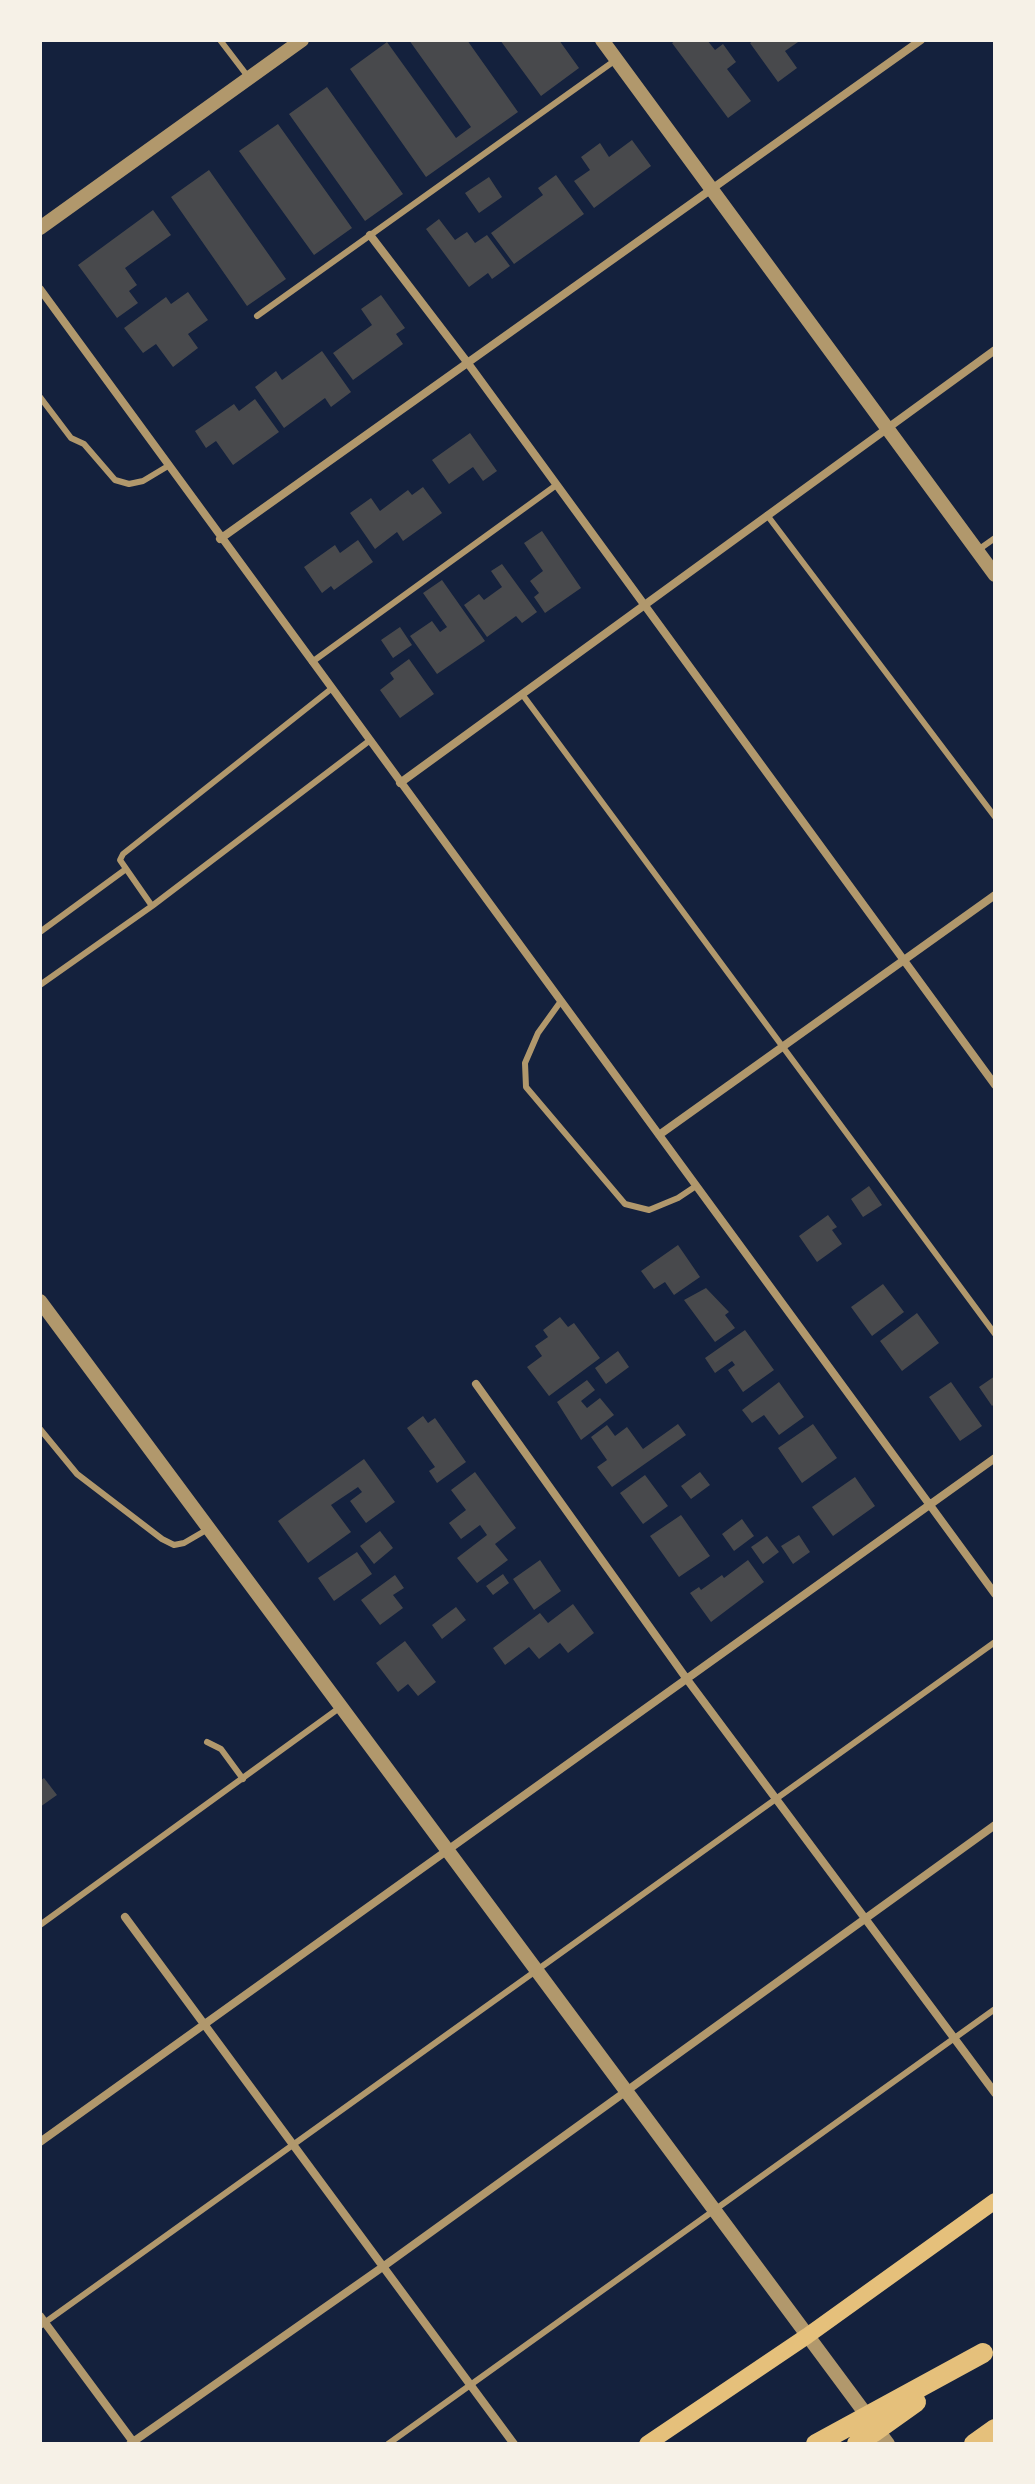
<!DOCTYPE html>
<html>
<head>
<meta charset="utf-8">
<style>
  body { margin:0 }
  #map { position:relative; width:1035px; height:2484px; overflow:hidden; background:#14213d; font-family:"Roboto Condensed",sans-serif }
  canvas { display:block }
  .frame { position:absolute; inset:0; border:42px solid #f6f1e7; pointer-events:none }
</style>
</head>
<body>
<div id="map">
<canvas width="1035" height="2484"></canvas>
<div class="frame"></div>
</div>
<script>
const ctx = document.querySelector('canvas').getContext('2d');
ctx.lineJoin = 'round';
function fillPath(path, color) {
  ctx.fillStyle = color;
  ctx.fill(path, 'evenodd');
}
function shape(rows) {
  const path = new Path2D();
  for (const r of rows) {
    path.moveTo(r[0], r[1]);
    for (let i = 2; i < r.length; i += 2) path.lineTo(r[i], r[i + 1]);
  }
  return path;
}
function trace(path, color, width, dash) {
  ctx.strokeStyle = color;
  ctx.lineWidth = width;
  ctx.lineCap = dash ? 'butt' : 'round';
  ctx.setLineDash(dash || []);
  ctx.stroke(path);
}
fillPath(shape([
  [409,40,467,40,518,112,426,177,350,69,387,42,456,138,471,127],
  [500,40,559,40,579,68,541,96],
  [676,40,707,40,715,50,723,44,736,62,727,69,751,101,728,118,672,43],
  [754,40,801,40,785,51,797,68,778,82,750,43],
  [327,87,403,194,365,221,289,114],
  [278,124,352,228,314,255,239,151],
  [632,140,651,166,594,208,574,181,590,170,581,157,600,143,609,157],
  [209,170,286,279,247,306,171,197],
  [556,175,584,214,514,264,491,233,543,195,538,188],
  [489,177,502,197,479,213,465,193],
  [153,210,171,235,125,268,137,285,129,291,138,303,117,318,78,265],
  [439,219,455,240,467,232,475,243,487,235,510,266,492,279,488,273,469,287,426,229],
  [188,292,208,320,188,334,198,348,173,367,156,344,143,353,124,328,166,297,171,304],
  [381,295,405,328,396,334,403,344,353,380,333,353,372,325,361,309],
  [322,351,351,392,331,407,325,398,284,428,255,387,276,371,282,380],
  [255,399,279,432,233,465,216,441,206,448,195,431,234,404,239,411],
  [470,433,497,471,483,481,473,467,449,484,432,460],
  [423,487,442,513,403,541,397,532,375,549,350,513,371,498,380,511,408,490,412,495],
  [542,531,581,588,545,613,534,597,539,593,530,581,543,571,524,543],
  [358,540,373,562,334,590,331,586,322,593,304,567,335,545,340,553],
  [502,564,537,612,522,623,516,616,487,637,464,605,479,594,484,600,502,587,491,571],
  [442,580,485,641,437,674,410,636,432,621,440,632,447,627,423,593],
  [400,627,412,645,393,658,381,640],
  [409,659,434,694,400,718,380,690,394,679,390,673],
  [869,1186,882,1205,863,1217,851,1199],
  [828,1215,837,1227,832,1230,842,1244,817,1262,799,1236],
  [678,1245,700,1277,674,1295,665,1282,654,1289,641,1271],
  [883,1284,904,1312,872,1336,851,1307],
  [706,1288,729,1312,725,1315,735,1328,715,1342,684,1300],
  [917,1313,939,1343,902,1371,880,1341],
  [560,1317,568,1327,574,1323,600,1358,549,1396,527,1367,542,1356,535,1346,548,1337,543,1330],
  [745,1330,774,1370,743,1392,728,1370,735,1365,732,1361,715,1373,705,1358],
  [618,1351,629,1367,606,1384,595,1368],
  [995,1376,995,1403,992,1406,979,1387],
  [587,1380,595,1390,581,1401,587,1408,600,1398,614,1415,581,1440,557,1402],
  [779,1382,804,1417,779,1435,764,1415,752,1423,742,1410],
  [951,1382,982,1426,960,1441,929,1397],
  [423,1416,428,1423,435,1418,466,1462,437,1483,429,1471,435,1467,407,1428],
  [678,1424,686,1435,612,1487,597,1467,607,1460,591,1437,607,1425,615,1436,627,1427,643,1449],
  [813,1424,837,1458,802,1483,778,1448],
  [364,1459,395,1502,366,1523,350,1501,362,1492,358,1487,331,1505,351,1532,308,1563,278,1521],
  [475,1472,516,1528,495,1544,508,1560,477,1583,457,1558,487,1535,480,1525,461,1539,449,1523,466,1510,451,1490],
  [700,1472,710,1485,691,1499,681,1486],
  [645,1475,668,1506,643,1524,620,1493],
  [855,1477,875,1506,833,1536,812,1507],
  [681,1515,710,1556,679,1577,650,1536],
  [742,1519,754,1536,734,1551,722,1534],
  [380,1531,393,1548,374,1564,360,1546],
  [799,1535,810,1552,793,1564,781,1546],
  [767,1536,779,1552,763,1564,751,1547],
  [357,1552,372,1574,334,1601,318,1578],
  [540,1560,561,1591,534,1610,513,1579],
  [748,1560,764,1582,711,1622,690,1593,699,1587,701,1590,722,1575,724,1578],
  [503,1574,509,1583,493,1595,486,1586],
  [395,1575,404,1588,393,1595,403,1608,380,1625,361,1600],
  [573,1604,594,1633,568,1653,560,1643,539,1659,529,1647,505,1665,493,1648,540,1613,548,1623],
  [456,1607,466,1620,442,1639,432,1625],
  [405,1641,436,1682,418,1696,408,1684,398,1692,376,1663],
  [44,1778,57,1795,40,1807,40,1781]
]), '#48494c');
trace(shape([
  [220,40,249,78],
  [257,316,617,59],
  [40,397,71,438,84,444,115,480,129,484,143,481,168,466],
  [767,515,995,817],
  [978,550,995,538],
  [312,662,555,486],
  [522,694,995,1334],
  [152,906,120,860,123,854,331,689],
  [40,932,126,869],
  [40,985,152,906,369,741],
  [561,1001,538,1033,525,1063,526,1087,625,1204,649,1210,678,1198,696,1186],
  [40,1429,77,1474,162,1539,174,1545,184,1543,208,1529],
  [207,1742,221,1749,243,1779],
  [40,1925,342,1706],
  [40,2326,995,1642],
  [388,2444,995,2009]
]), '#b1986c', 6);
trace(shape([
  [370,235,467,362,995,1085],
  [40,289,995,1594],
  [220,539,921,40],
  [400,783,995,350],
  [659,1135,995,895],
  [476,1384,686,1678,995,2093],
  [125,1917,514,2444],
  [40,2142,995,1458],
  [40,2316,134,2443],
  [130,2444,384,2266,995,1825]
]), '#b1986c', 8);
trace(shape([
  [602,40,995,575],
  [40,228,302,40],
  [40,1301,888,2444]
]), '#b1986c', 14);
trace(shape([
  [647,2444,807,2336,995,2201]
]), '#e5c07b', 16);
trace(shape([
  [816,2444,983,2353],
  [857,2444,916,2402],
  [974,2444,995,2429]
]), '#e5c07b', 20);
</script>
</body>
</html>
